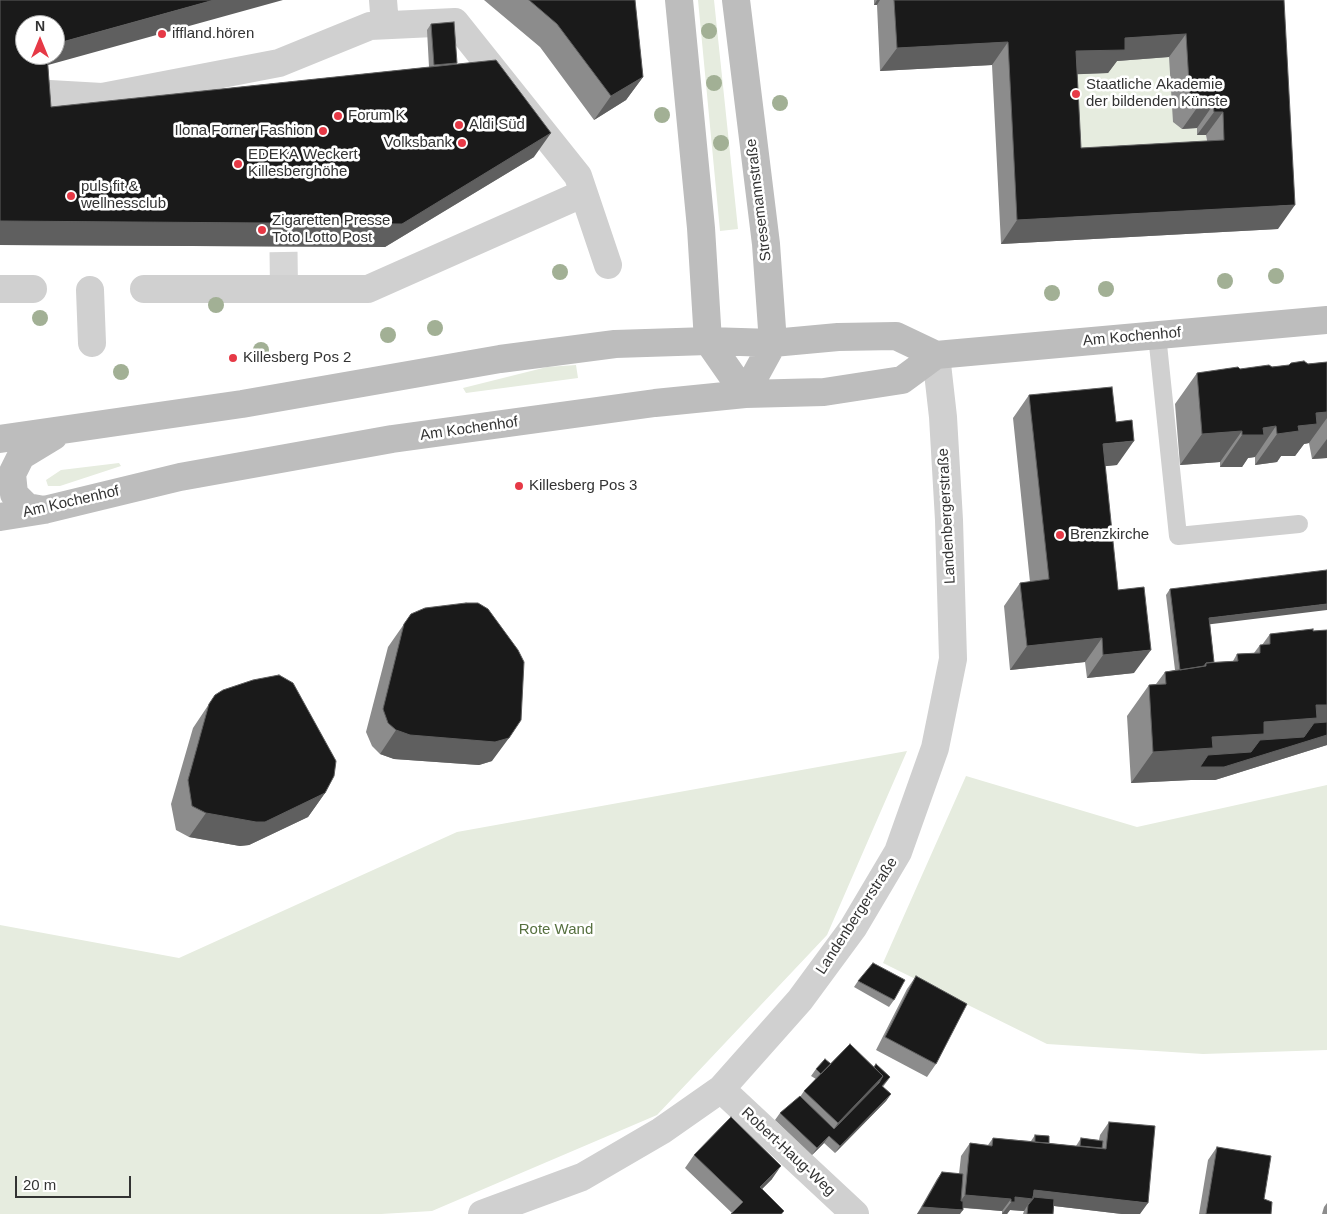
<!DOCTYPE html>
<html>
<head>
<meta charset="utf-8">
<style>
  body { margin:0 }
  #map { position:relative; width:1327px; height:1214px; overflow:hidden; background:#fff; font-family:Arial,sans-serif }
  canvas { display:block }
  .north { position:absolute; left:15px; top:15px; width:50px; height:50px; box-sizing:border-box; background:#fff; border:1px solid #adadad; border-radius:50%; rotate:0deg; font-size:14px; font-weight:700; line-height:20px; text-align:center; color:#333 }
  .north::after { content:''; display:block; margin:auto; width:18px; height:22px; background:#e63946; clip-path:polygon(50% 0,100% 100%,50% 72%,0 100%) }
  .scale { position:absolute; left:15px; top:1176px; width:116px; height:22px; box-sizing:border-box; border:2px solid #333; border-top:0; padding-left:6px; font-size:15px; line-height:18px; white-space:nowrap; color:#333; -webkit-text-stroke:4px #fff; paint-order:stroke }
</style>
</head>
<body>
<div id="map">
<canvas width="1327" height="1214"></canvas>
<div class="north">N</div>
<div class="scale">20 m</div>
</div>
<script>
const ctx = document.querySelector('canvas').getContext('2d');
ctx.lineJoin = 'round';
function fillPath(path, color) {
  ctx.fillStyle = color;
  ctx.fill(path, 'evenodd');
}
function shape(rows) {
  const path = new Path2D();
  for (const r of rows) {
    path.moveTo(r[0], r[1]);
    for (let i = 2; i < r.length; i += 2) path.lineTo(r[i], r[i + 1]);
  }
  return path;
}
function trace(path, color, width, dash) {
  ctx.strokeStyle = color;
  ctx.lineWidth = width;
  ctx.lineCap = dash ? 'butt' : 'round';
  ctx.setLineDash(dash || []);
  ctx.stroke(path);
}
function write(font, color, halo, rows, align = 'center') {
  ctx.font = font + ' Arial,sans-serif';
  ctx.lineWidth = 5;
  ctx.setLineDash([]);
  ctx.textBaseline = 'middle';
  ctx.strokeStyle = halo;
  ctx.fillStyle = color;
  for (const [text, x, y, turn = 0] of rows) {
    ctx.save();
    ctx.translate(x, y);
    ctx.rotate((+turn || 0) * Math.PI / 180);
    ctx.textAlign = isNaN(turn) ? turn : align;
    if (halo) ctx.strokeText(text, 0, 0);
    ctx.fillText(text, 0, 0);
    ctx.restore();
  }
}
fillPath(shape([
  [698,0,714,0,738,229,720,231],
  [1169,57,1182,129,1197,128,1198,135,1206,135,1208,163,1064,171,1059,75,1108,61],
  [576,365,578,378,466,393,463,388,547,367],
  [119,463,121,466,60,486,48,486,46,480,61,470],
  [907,751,827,935,657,1115,432,1211,381,1214,0,1214,0,925,179,958,457,832],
  [966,776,1137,827,1327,785,1327,1050,1203,1054,1047,1044,883,963]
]), '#e6ecdf');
trace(shape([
  [283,210,284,289]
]), '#d6d6d6', 28, [28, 14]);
trace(shape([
  [1157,335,1178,536,1299,524]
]), '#d0d0d0', 18);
trace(shape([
  [383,0,385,25],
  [32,93,102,97,279,63,370,26,455,22,578,176,608,265],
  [0,289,33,289],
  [144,289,368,289,582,194],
  [90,290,92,343],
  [721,1089,855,1214],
  [482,1214,582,1177,661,1131,721,1089,800,1000,853,928,898,852,935,748,953,659,949,520,943,417,936,355]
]), '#d0d0d0', 28);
trace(shape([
  [679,0,701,228,708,341],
  [736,0,766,244,773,343,745,394],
  [708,341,745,394],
  [0,439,242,404,500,359,615,344,708,341,773,343,838,337,896,336,936,355],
  [44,510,27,507,14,494,12,474,21,456,54,436],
  [0,517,44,510,180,477,392,439,655,403,745,394,824,392,902,380,936,355,1327,320]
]), '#bdbdbd', 28);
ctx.fillStyle = '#a2b095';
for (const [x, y] of [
  [709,31],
  [714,83],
  [780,103],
  [662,115],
  [721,143],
  [560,272],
  [1276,276],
  [1225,281],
  [1106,289],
  [1052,293],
  [216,305],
  [40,318],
  [435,328],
  [388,335],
  [261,350],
  [121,372]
]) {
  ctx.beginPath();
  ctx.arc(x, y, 8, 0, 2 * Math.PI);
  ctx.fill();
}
fillPath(shape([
  [0,0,48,65,51,107,429,67,427,30,431,24,457,64,534,157,385,247,0,245],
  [484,0,635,0,643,77,626,100,594,120,540,47],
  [874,0,1284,0,1278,229,1001,244,992,65,880,71,877,5,874,5],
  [1169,57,1173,122,1182,129,1197,128,1197,135,1206,135,1207,141,1081,148,1077,74,1108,73,1117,61],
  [1327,362,1327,458,1312,459,1309,443,1304,444,1295,456,1281,456,1277,462,1255,465,1255,457,1248,458,1242,467,1220,467,1220,462,1180,465,1175,404,1197,373],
  [1029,395,1117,465,1105,466,1118,590,1134,673,1087,678,1085,662,1010,670,1004,606,1020,583,1030,582,1013,418],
  [1170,589,1210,624,1214,662,1233,661,1237,654,1254,653,1260,645,1262,645,1270,634,1327,630,1327,745,1215,780,1191,780,1131,783,1127,716,1149,685,1156,684,1165,672,1175,670,1166,595],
  [411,614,492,761,479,765,394,759,380,754,372,746,366,732,388,647],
  [215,695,325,793,308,817,249,845,240,846,189,837,176,830,171,804,193,728],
  [916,976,936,1064,927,1077,876,1050,907,989],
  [858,981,894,1000,889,1007,854,987],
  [831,1064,874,1067,890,1077,883,1087,891,1094,886,1101,835,1153,824,1143,812,1155,775,1120,780,1113,800,1097,804,1091,816,1079,811,1076,816,1069],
  [1109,1122,1140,1214,1122,1214,1054,1206,1053,1214,1023,1214,1024,1211,1010,1210,1007,1214,1002,1214,1002,1211,963,1208,917,1214,937,1179,942,1172,959,1174,961,1156,970,1143,988,1145,993,1138,1031,1141,1035,1135,1049,1143,1076,1146,1081,1138,1099,1140,1100,1135],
  [1217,1147,1264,1199,1271,1214,1199,1214,1208,1160],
  [694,1155,772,1179,762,1189,784,1211,782,1214,731,1214,732,1213,685,1168],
  [1327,1203,1327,1214,1322,1214,1324,1207]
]), '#8c8c8c');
fillPath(shape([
  [214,0,283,0,30,70,41,55,55,55,55,44],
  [877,0,880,0,877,5,874,5],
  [1186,34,1169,57,1117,61,1108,73,1059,75,1076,51,1125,38],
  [1008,42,992,65,880,71,897,48],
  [643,77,626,100,594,120,611,96],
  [1199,105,1213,105,1197,128,1182,129],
  [1214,112,1223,112,1206,135,1197,135],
  [551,133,534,157,385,247,0,245,0,221],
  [1295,205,1278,229,1001,244,1017,220],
  [1327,412,1327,418,1309,443,1304,444,1295,456,1281,456,1277,462,1255,465,1277,434,1316,413],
  [1276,426,1255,457,1248,458,1242,467,1220,467,1242,435,1263,428],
  [1242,431,1220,462,1180,465,1202,434],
  [1327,439,1327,458,1312,459],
  [1134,441,1117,465,1087,468,1103,444],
  [1327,604,1327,610,1204,625,1209,618],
  [1102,638,1085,662,1010,670,1027,646],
  [1151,650,1134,673,1087,678,1103,655],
  [1316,705,1327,705,1327,745,1215,780,1191,780,1131,783,1153,752,1212,737,1264,722],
  [396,730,509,738,492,761,479,765,394,759,380,754],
  [325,793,308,817,249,845,240,846,189,837,206,813],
  [883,1076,874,1089,829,1136,838,1123],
  [891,1094,886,1101,835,1153,840,1146],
  [829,1136,824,1143,812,1155,817,1148],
  [781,1166,772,1179,751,1200,760,1187],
  [1034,1190,1148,1203,1140,1214,1122,1214,1029,1203,1024,1211,1010,1210,1007,1214,1002,1214,1015,1197],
  [965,1195,1011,1199,1002,1211,956,1207],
  [922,1207,963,1210,960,1214,917,1214]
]), '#5f5f5f');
const building = shape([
  [0,0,214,0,55,44,55,25,25,25,25,55,47,55,51,107,496,60,551,133,402,224,0,221,0,0],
  [529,0,635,0,643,77,611,96,557,24,529,0],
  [894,0,1284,0,1295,205,1017,220,1008,42,897,48,894,0],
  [1186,34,1190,99,1199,105,1213,105,1214,112,1223,112,1224,140,1081,148,1076,51,1125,50,1125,38,1186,34],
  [454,22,457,63,434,65,431,24,454,22],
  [1304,361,1308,364,1327,362,1327,412,1316,413,1317,424,1298,426,1299,431,1277,434,1276,426,1263,428,1264,435,1242,435,1242,431,1202,434,1197,373,1238,367,1240,369,1269,365,1272,367,1289,365,1291,363,1304,361],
  [1112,387,1116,422,1132,420,1134,441,1103,444,1118,590,1144,587,1151,650,1103,655,1102,638,1027,646,1020,583,1049,579,1029,395,1112,387],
  [1327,570,1327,604,1209,618,1214,662,1206,663,1204,666,1180,670,1170,589,1327,570],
  [466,603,478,603,488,609,518,650,524,662,521,720,509,738,495,742,410,735,396,730,388,723,383,709,404,624,411,614,425,608,466,603],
  [1313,629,1313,631,1327,630,1327,705,1316,705,1317,718,1264,722,1264,734,1212,737,1213,748,1153,752,1149,685,1166,684,1165,672,1206,666,1206,663,1238,661,1237,654,1260,653,1260,645,1270,644,1270,634,1313,629],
  [279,675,293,683,336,761,334,776,325,793,265,822,256,822,206,813,192,806,188,780,209,704,215,695,223,690,253,680,279,675],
  [1327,722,1327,735,1224,767,1200,767,1208,755,1251,752,1260,740,1304,737,1314,723,1327,722],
  [873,963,905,980,894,1000,858,981,873,963],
  [916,976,967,1004,936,1064,885,1037,916,976],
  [850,1044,883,1076,838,1123,804,1091,850,1044],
  [825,1059,831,1064,821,1074,816,1069,825,1059],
  [876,1064,890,1077,882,1086,891,1094,840,1146,829,1136,817,1148,780,1113,800,1096,834,1129,879,1083,883,1076,874,1067,876,1064],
  [731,1117,781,1166,760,1187,784,1211,781,1214,731,1214,743,1202,694,1155,731,1117],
  [1109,1122,1155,1126,1148,1203,1034,1190,1033,1199,1015,1197,1015,1202,1011,1202,1011,1199,965,1195,970,1143,992,1146,993,1138,1106,1149,1109,1122],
  [1035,1135,1049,1136,1049,1143,1035,1142,1035,1135],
  [1081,1138,1103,1141,1102,1148,1080,1146,1081,1138],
  [1217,1147,1271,1156,1264,1199,1272,1202,1271,1214,1206,1214,1217,1147],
  [942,1172,963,1174,961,1201,963,1201,963,1210,922,1207,942,1172],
  [1033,1197,1054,1199,1053,1214,1027,1214,1028,1205,1033,1199,1033,1197]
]);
fillPath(building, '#1a1a1a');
trace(building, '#5f5f5f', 1);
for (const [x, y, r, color] of [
  [162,34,5,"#e63946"],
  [1076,94,5,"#e63946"],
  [338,116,5,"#e63946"],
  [459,125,5,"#e63946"],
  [323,131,5,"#e63946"],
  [462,143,5,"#e63946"],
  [238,164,5,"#e63946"],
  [71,196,5,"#e63946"],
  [262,230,5,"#e63946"],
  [233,358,5,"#e63946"],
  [519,486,5,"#e63946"],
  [1060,535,5,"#e63946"]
]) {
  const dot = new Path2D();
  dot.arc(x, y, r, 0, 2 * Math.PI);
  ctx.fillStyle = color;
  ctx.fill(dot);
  trace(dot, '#fff', 2);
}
write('15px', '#333', '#fff', [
  ["iffland.hören",172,34],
  ["Staatliche Akademie",1086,85],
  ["der bildenden Künste",1086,102],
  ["Forum K",348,116],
  ["Aldi Süd",469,125],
  ["Ilona Forner Fashion",313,131,"right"],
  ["Volksbank",452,143,"right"],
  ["EDEKA Weckert",248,155],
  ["Killesberghöhe",248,172],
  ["puls fit &",81,187],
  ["wellnessclub",81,204],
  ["Zigaretten Presse",272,221],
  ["Toto Lotto Post",272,238],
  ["Killesberg Pos 2",243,358],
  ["Killesberg Pos 3",529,486],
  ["Brenzkirche",1070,535]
], 'left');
write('15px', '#333', '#fff', [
  ["Stresemannstraße",759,200,-97],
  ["Am Kochenhof",1132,337,-5],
  ["Am Kochenhof",469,429,-8],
  ["Am Kochenhof",71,502,-13],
  ["Landenbergerstraße",947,516,-93],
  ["Landenbergerstraße",857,916,-57],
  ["Robert-Haug-Weg",788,1152,43]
]);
write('15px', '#56703f', '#fff', [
  ["Rote Wand",556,930]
]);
</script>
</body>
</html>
